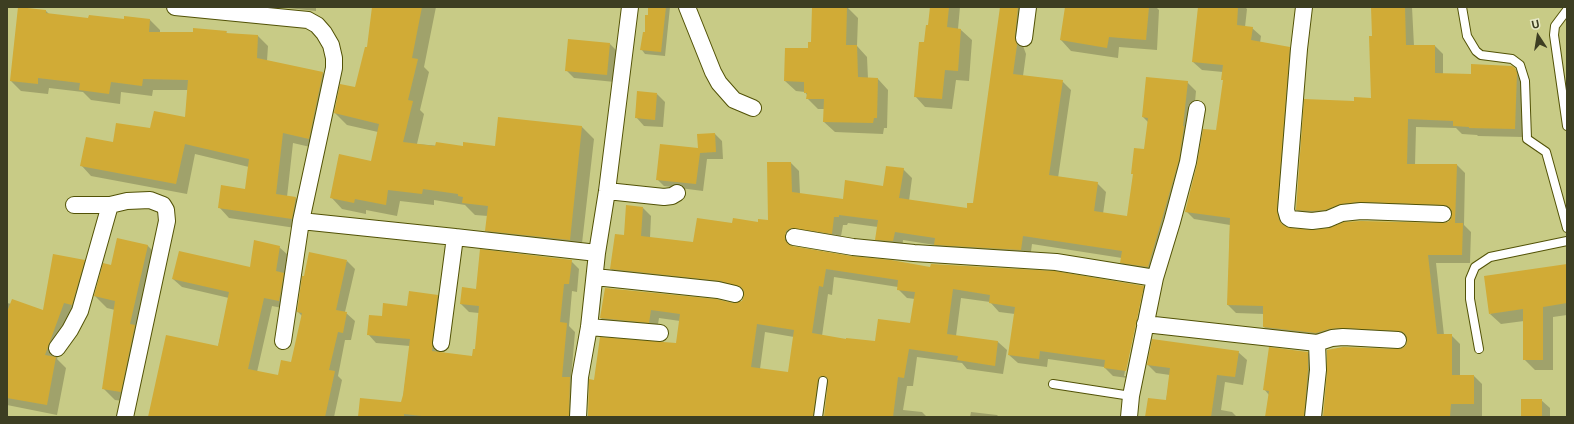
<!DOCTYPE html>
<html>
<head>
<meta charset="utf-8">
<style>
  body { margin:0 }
  #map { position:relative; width:1574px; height:424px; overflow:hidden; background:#c8cb86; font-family:"Open Sans",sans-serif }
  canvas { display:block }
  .frame { position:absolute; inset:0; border:8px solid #3d3e22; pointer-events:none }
  .north { position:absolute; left:1518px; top:16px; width:40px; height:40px; -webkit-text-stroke:3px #e7e9c7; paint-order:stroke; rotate:348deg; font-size:11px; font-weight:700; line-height:16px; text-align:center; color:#3d3e22 }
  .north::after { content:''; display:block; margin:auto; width:14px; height:18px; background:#3d3e22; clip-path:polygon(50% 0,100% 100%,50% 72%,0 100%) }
</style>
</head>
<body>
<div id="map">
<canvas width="1574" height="424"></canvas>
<div class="frame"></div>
<div class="north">U</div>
</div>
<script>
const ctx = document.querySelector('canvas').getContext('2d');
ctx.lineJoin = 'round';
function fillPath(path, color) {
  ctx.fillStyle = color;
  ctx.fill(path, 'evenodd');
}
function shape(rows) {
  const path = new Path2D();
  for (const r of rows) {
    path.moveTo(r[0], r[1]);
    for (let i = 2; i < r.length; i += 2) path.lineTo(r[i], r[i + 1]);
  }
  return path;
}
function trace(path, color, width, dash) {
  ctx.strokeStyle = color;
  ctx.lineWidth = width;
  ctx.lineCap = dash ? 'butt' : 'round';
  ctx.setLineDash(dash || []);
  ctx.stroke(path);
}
fillPath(shape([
  [287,7,316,7,316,11,288,8],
  [373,7,436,7,424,67,429,72,420,110,424,114,417,144,464,148,496,147,499,118,582,127,594,139,581,252,498,242,486,230,488,216,475,215,465,205,434,200,434,205,400,201,397,216,366,210,366,214,342,209,331,197,372,162,378,132,347,125,335,113,356,89,368,49],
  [649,7,670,7,665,56,645,54,642,50,646,33],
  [813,7,847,7,858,18,857,46,867,57,868,79,878,79,888,90,887,128,884,128,883,134,835,132,824,122,825,109,818,109,807,98,807,95,805,92,796,91,785,81,809,49,812,43],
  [931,7,960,7,958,29,961,30,972,40,969,81,956,80,952,109,925,107,915,96,929,27],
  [1001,7,1025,7,1027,15,1023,46,1026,54,1023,76,1062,81,1071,90,1058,178,1097,183,1106,192,1103,214,1128,217,1134,175,1132,173,1145,151,1149,123,1143,117,1187,82,1196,91,1192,135,1157,275,1130,271,1121,262,1122,258,1032,244,1030,259,943,253,935,245,903,240,902,250,885,248,876,239,878,227,848,223,847,225,843,225,840,242,793,244,793,248,931,268,1143,287,1152,295,1135,379,1113,376,1104,367,1048,359,1047,367,1018,363,1009,355,1015,314,999,312,990,302,961,298,956,336,998,342,1007,350,1003,374,967,369,962,363,917,357,913,386,907,386,903,410,922,412,927,417,825,417,829,385,826,389,822,417,588,417,594,381,677,344,680,321,659,318,657,331,610,327,601,318,606,289,733,304,742,302,745,294,730,289,620,277,611,269,625,236,643,208,651,216,650,238,694,243,733,224,769,222,791,163,799,171,800,194,844,200,884,187,903,169,912,178,909,201,968,209,974,205],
  [834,277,898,287,898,289,907,298,915,299,911,324,876,343,846,340,822,336,828,294,832,295],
  [1141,292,1143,292,1126,376,1124,376],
  [765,332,794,337,789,373,760,369],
  [1066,7,1156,7,1159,10,1157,50,1119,47,1118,58,1071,51,1061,40],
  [1199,7,1245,7,1247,9,1245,27,1252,28,1261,36,1260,43,1289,48,1298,56,1284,218,1287,228,1313,231,1443,224,1448,223,1452,219,1453,212,1369,209,1305,218,1297,210,1355,102,1372,99,1374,37,1372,7,1412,7,1414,46,1435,46,1443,54,1443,74,1472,75,1515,69,1523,78,1523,137,1478,136,1477,135,1462,134,1456,128,1416,127,1415,165,1457,165,1465,173,1464,225,1471,232,1470,263,1436,263,1444,335,1452,336,1460,344,1460,376,1474,376,1482,384,1482,417,1324,417,1398,350,1406,346,1408,338,1351,335,1272,335,1264,327,1264,314,1236,313,1228,305,1230,225,1194,219,1186,211,1217,132,1224,81,1223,72,1202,70,1193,62],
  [46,11,50,15,89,19,150,20,160,30,160,33,226,32,228,34,258,36,268,46,267,61,323,73,333,84,319,149,293,143,287,197,296,198,306,209,302,229,229,218,219,207,246,190,249,167,195,154,187,194,91,176,81,165,114,144,186,118,188,90,153,90,152,96,121,92,120,104,91,100,83,92,49,88,48,94,21,91,11,81],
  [610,44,618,52,615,82,574,78,566,70],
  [657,94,665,102,663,127,644,126,636,117],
  [715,134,722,141,723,159,707,159,703,191,664,186,657,179,699,149],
  [118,239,148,246,159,257,132,402,115,400,103,388,115,310,107,308,95,296,112,266],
  [279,247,288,255,285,275,291,282,287,309,272,306,257,372,279,377,292,363,302,316,298,312,347,261,355,269,345,312,355,321,351,340,345,340,338,376,342,380,334,417,336,417,149,417,218,347,229,298,182,287,173,279,251,268],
  [84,261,94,271,74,313,57,359,66,368,57,415,7,405,7,303,44,311],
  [571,261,579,269,577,292,572,291,569,326,575,332,571,379,578,387,577,417,405,417,401,413,410,346,376,343,368,334,382,317,437,296,446,304,440,353,473,357,476,350,479,313,469,312,461,304,477,290],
  [1567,265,1567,315,1553,317,1553,370,1535,370,1524,359,1524,321,1501,324,1490,314],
  [1238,352,1247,360,1243,385,1225,382,1221,410,1232,412,1237,417,1146,417,1166,401,1170,375,1156,373,1148,365],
  [1307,352,1316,361,1312,417,1266,417,1269,395,1264,389],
  [1541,400,1550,408,1550,417,1522,417],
  [971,412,997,415,999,417,970,417]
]), '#0003');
fillPath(shape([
  [18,7,46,10,46,13,88,18,89,15,124,19,124,16,150,19,149,32,193,32,193,28,227,31,226,33,258,35,257,58,323,72,309,139,283,133,276,194,296,197,292,219,218,208,221,185,245,189,249,159,185,144,176,184,80,166,86,137,113,142,116,123,150,128,154,111,185,117,188,80,143,79,142,86,111,82,109,94,79,90,80,83,38,78,38,84,10,81],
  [372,7,422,7,412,58,418,59,408,100,413,101,403,142,435,146,436,142,463,146,463,142,495,146,498,117,582,126,570,240,485,231,488,206,462,203,463,197,458,196,458,194,423,189,422,194,388,190,386,205,355,199,354,203,330,198,339,154,371,161,379,124,334,113,340,84,355,87,365,47,367,47],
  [648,7,666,7,661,52,640,50,643,32,645,32,645,15,648,15],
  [812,7,847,7,846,45,857,45,858,77,878,78,877,118,874,118,873,123,823,122,824,99,806,99,807,93,804,93,804,82,784,81,785,48,808,48,808,42,811,42],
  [930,7,949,7,947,27,961,29,958,71,945,70,942,99,914,97,919,42,924,42,926,25,928,25],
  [1000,7,1018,7,1015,37,1017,45,1013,74,1063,80,1049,175,1098,182,1094,211,1127,216,1133,174,1131,174,1134,148,1144,149,1148,118,1142,117,1146,77,1188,81,1183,126,1184,126,1179,160,1148,267,1120,263,1122,251,1023,236,1021,250,934,245,935,238,895,232,893,241,875,240,878,220,839,215,839,217,834,217,832,234,791,228,786,231,785,240,788,244,792,246,851,256,891,260,930,267,931,264,1055,271,1144,286,1126,371,1104,368,1105,360,1040,351,1039,359,1008,355,1015,307,989,303,990,295,953,289,947,334,998,341,995,366,957,360,958,356,909,349,904,378,898,377,893,417,824,417,828,381,827,377,823,376,819,377,818,380,813,417,588,417,589,379,594,380,600,337,676,343,680,314,651,310,649,323,600,318,605,288,716,299,733,303,742,301,744,296,744,291,741,287,720,281,610,269,615,234,624,235,626,205,643,207,641,236,693,242,697,218,732,223,733,218,758,222,758,219,768,220,767,162,791,162,792,192,843,199,845,180,883,186,886,166,904,168,899,198,967,208,967,203,973,203],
  [826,269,898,280,897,290,915,292,910,323,878,319,875,341,846,338,846,339,812,333,819,286,823,287],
  [757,324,794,330,788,372,751,367],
  [1065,7,1149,7,1146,40,1109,37,1107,48,1060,40],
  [1198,7,1238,7,1237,25,1253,27,1251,40,1290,47,1277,210,1279,220,1283,225,1290,228,1313,230,1329,228,1344,222,1361,221,1443,223,1448,222,1451,219,1452,214,1451,209,1448,206,1443,205,1360,202,1341,204,1325,210,1312,211,1296,210,1304,99,1354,101,1354,97,1371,98,1369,36,1372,36,1371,7,1405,7,1406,45,1435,45,1435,73,1471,74,1471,64,1512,66,1515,68,1517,73,1515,129,1469,128,1469,127,1453,126,1453,121,1408,119,1407,164,1457,164,1455,223,1463,223,1462,255,1428,255,1437,334,1452,334,1452,375,1474,375,1474,404,1451,404,1450,417,1323,417,1327,371,1327,350,1343,347,1398,349,1403,348,1406,345,1407,340,1406,335,1403,332,1399,331,1342,328,1329,329,1316,333,1263,327,1263,306,1227,305,1230,218,1185,212,1197,164,1203,129,1216,130,1223,80,1221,80,1223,65,1192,62],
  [568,39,610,43,607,75,565,71],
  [637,91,657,93,655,120,635,118],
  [715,133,716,152,700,153,696,184,656,180,660,144,698,148,697,134],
  [117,238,148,245,130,324,135,325,121,392,102,389,115,301,94,296,103,263,111,265],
  [254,240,280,246,276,271,284,273,279,301,264,298,248,369,278,375,281,360,291,362,302,313,297,312,302,276,304,276,309,252,347,260,336,310,347,312,343,333,338,332,329,370,335,371,325,417,148,417,166,335,218,346,229,292,172,279,179,251,250,267],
  [480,249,572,260,569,284,564,284,560,322,567,323,562,377,570,377,569,417,431,417,404,414,404,417,358,417,360,398,401,402,403,395,410,339,367,335,369,315,382,316,383,303,407,306,409,291,438,295,432,351,472,356,473,349,475,349,479,306,460,304,462,287,476,289],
  [53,254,85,260,72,305,64,303,45,355,56,357,47,405,7,398,7,312,12,299,43,310],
  [1567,264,1567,303,1543,307,1543,360,1523,360,1523,309,1489,314,1484,276],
  [1152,339,1239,351,1235,377,1217,375,1211,417,1145,417,1148,398,1166,400,1170,368,1147,365],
  [1269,347,1308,352,1308,370,1304,417,1265,417,1269,391,1263,390],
  [1521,399,1542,399,1542,417,1521,417]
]), '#d1ab36');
const lane = shape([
  [1462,7,1467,36,1476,51,1481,55,1512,59,1520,65,1525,81,1527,139,1546,152,1567,228],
  [1567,10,1555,26,1554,35,1567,126],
  [1479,349,1470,299,1470,279,1475,267,1490,257,1567,241],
  [1053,384,1131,396],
  [818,417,823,381]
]);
const street = shape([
  [175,7,308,20,317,25,324,33,331,45,334,58,334,68,301,221,283,341],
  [687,7,713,72,719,83,734,100,753,108],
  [1304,7,1299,49,1286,210,1288,217,1291,219,1312,221,1328,219,1342,213,1361,211,1443,214],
  [1024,38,1028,7],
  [607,191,664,197,672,196,677,193],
  [74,205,110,205,127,201,150,200,163,205,166,210,167,221,125,417],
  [301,221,455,237,597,253],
  [794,237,853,247,914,253,1056,262,1155,278],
  [595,277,718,290,735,294],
  [1145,324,1317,343,1332,338,1343,337,1398,340],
  [589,327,660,333],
  [441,343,455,237],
  [57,348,70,330,80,311,110,205],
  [578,417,580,377,589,327,597,253,607,191,630,7],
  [1129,417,1131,396,1155,278,1172,222,1188,162,1197,109],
  [1313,417,1318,370,1317,343]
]);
trace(lane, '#525206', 10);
trace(street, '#525206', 18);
trace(lane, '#fff', 8);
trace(street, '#fff', 16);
</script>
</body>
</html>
